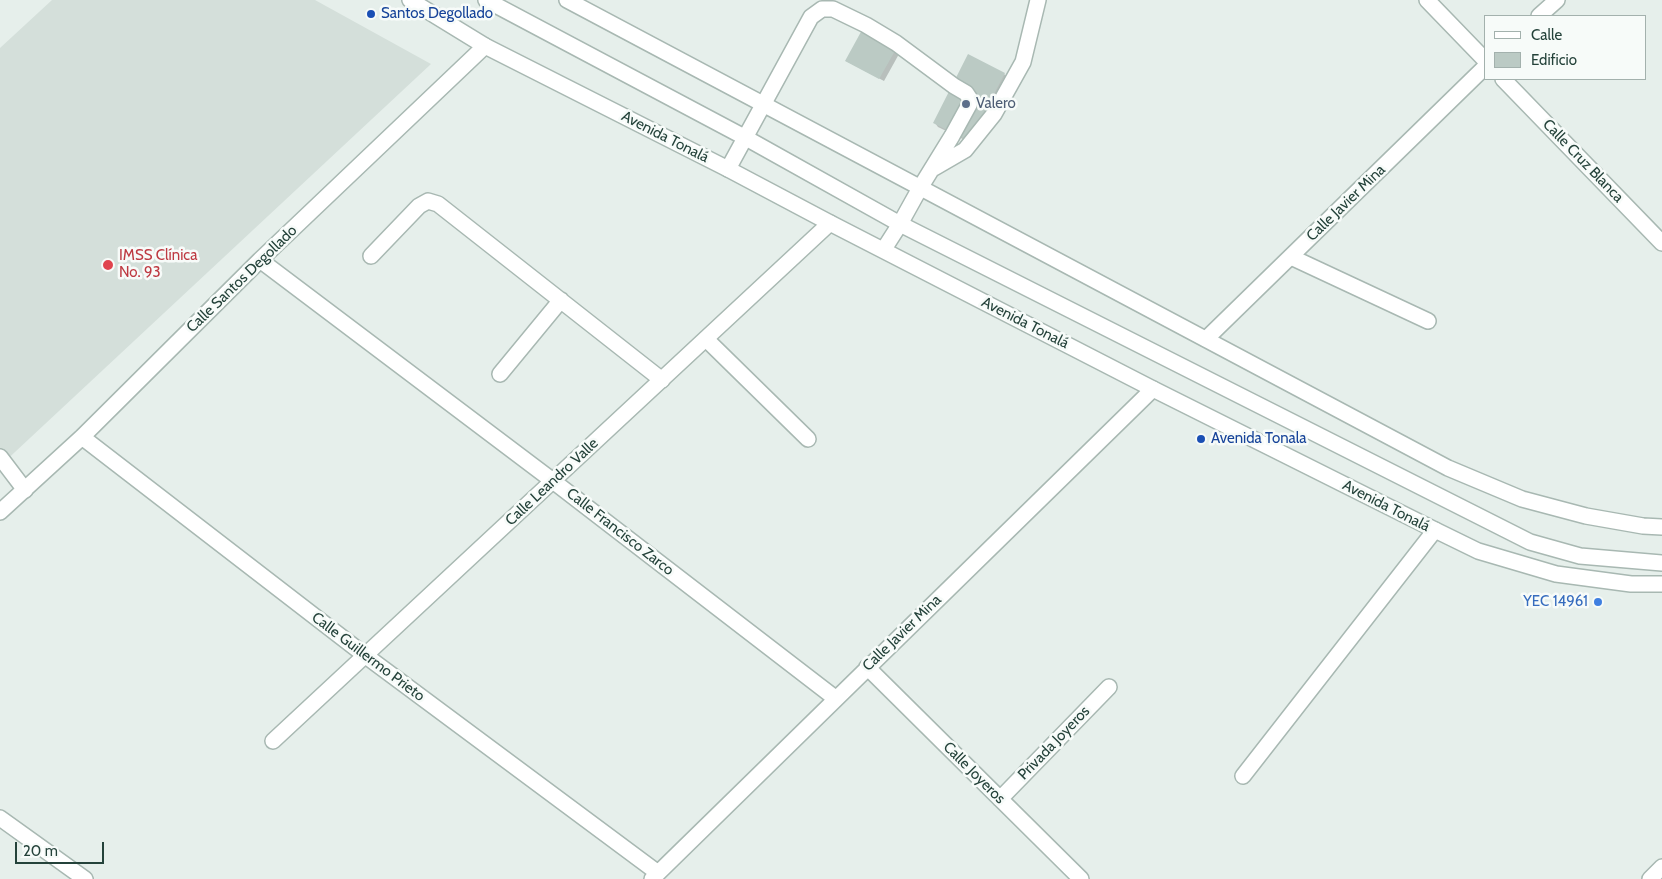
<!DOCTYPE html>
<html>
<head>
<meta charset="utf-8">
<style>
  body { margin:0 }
  #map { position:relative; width:1662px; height:879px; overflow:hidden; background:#e6efeb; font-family:Cabin,sans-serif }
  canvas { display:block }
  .legend { position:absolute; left:1484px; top:15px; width:162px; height:65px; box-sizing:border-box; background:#f7fbf9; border:1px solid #a3b1ad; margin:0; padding:6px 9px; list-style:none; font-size:15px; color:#24423a }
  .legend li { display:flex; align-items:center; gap:10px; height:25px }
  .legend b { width:25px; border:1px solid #a3b1ad }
  .scale { position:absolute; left:15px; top:842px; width:89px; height:22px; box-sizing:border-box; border:2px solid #24423a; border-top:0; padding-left:6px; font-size:15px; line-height:18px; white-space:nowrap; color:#24423a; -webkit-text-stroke:4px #f7fbf9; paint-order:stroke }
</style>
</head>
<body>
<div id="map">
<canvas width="1662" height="879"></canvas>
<ul class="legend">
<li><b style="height:6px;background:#fff"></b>Calle</li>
<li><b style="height:14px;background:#bbcac4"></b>Edificio</li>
</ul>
<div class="scale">20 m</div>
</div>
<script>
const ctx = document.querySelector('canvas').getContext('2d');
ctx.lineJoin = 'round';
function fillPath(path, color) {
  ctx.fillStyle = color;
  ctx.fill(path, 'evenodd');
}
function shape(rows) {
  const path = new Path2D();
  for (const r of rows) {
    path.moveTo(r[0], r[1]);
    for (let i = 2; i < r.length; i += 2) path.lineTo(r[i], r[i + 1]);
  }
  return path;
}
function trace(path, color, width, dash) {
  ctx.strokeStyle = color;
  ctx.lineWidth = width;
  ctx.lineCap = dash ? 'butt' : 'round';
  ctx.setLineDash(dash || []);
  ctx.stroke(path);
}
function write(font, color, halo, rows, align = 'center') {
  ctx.font = font + ' Cabin,sans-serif';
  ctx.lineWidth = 5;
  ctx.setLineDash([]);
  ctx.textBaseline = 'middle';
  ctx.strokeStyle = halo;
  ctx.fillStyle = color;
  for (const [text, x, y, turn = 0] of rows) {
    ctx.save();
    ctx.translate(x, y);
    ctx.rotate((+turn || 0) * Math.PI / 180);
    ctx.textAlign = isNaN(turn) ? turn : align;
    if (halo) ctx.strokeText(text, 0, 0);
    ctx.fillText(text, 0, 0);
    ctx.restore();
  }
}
fillPath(shape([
  [52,0,315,0,431,64,0,466,0,48]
]), '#d4dfda');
fillPath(shape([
  [862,32,899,54,884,81,846,61],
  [1004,74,1008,78,973,144,938,127,935,123]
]), '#0003');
fillPath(shape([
  [862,30,896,49,879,79,845,61],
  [968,54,1005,73,969,141,933,123]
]), '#bbcac4');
const service = shape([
  [934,168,965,150,994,114,1023,62,1038,0],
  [728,169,811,17,822,9,833,9,866,25,896,43,954,86,966,93,970,99,969,105,952,136,920,188,900,224,884,249],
  [371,256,419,206,428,201,438,204,662,380],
  [1291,257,1428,321],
  [706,339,808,439],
  [500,374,561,300],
  [0,457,25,490],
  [1243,776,1435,530]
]);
const pedestrian = shape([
  [486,0,746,138,900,224,1530,542,1580,556,1662,563]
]);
const minor = shape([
  [1427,0,1486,61],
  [1539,16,1557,0],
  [1503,79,1662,243],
  [260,260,553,481,835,698],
  [1206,339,1486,66],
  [82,437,366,656,658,873],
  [0,512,82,437,260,260,485,46],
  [867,667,1081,879],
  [273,741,830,223],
  [1000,799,1109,687],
  [0,818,85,879],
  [652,879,1153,389],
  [1650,879,1662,867]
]);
const tertiary = shape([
  [410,0,485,46,728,169,830,223,1153,389,1435,530,1478,551,1556,574,1631,584,1662,584],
  [567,0,1448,468,1522,499,1586,516,1643,526,1662,527]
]);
trace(service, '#a8b8b2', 18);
trace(pedestrian, '#a8b8b2', 18);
trace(minor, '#a8b8b2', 18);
trace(tertiary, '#a8b8b2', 18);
trace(service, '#fff', 15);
trace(pedestrian, '#fff', 15);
trace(minor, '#fff', 15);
trace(tertiary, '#fff', 15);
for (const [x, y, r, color] of [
  [371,14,5,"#1a4fb4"],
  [966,104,5,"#5c6f8a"],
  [108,265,6,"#e0444e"],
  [1201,439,5,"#1a4fb4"],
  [1598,602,5,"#3f7fe0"]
]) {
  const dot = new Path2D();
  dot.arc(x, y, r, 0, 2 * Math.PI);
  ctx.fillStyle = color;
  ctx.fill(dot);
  trace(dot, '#f7fbf9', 2);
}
write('15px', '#164399', '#f7fbf9', [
  ["Santos Degollado",381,14],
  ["Avenida Tonala",1211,439]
], 'left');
write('15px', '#4e5e75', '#f7fbf9', [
  ["Valero",976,104]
], 'left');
write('15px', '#24423a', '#f7fbf9', [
  ["Avenida Tonalá",665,137,27],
  ["Calle Cruz Blanca",1583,161,46],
  ["Calle Javier Mina",1346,203,-44],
  ["Calle Santos Degollado",242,279,-44],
  ["Avenida Tonalá",1025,323,27],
  ["Calle Leandro Valle",552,482,-43],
  ["Avenida Tonalá",1386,506,27],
  ["Calle Francisco Zarco",620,532,38],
  ["Calle Javier Mina",902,633,-44],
  ["Calle Guillermo Prieto",368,657,37],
  ["Privada Joyeros",1054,743,-46],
  ["Calle Joyeros",974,773,45]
]);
write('15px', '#be3a42', '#f7fbf9', [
  ["IMSS Clínica",119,256],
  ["No. 93",119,273]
], 'left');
write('15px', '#366cbe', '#f7fbf9', [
  ["YEC 14961",1588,602]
], 'right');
</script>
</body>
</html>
